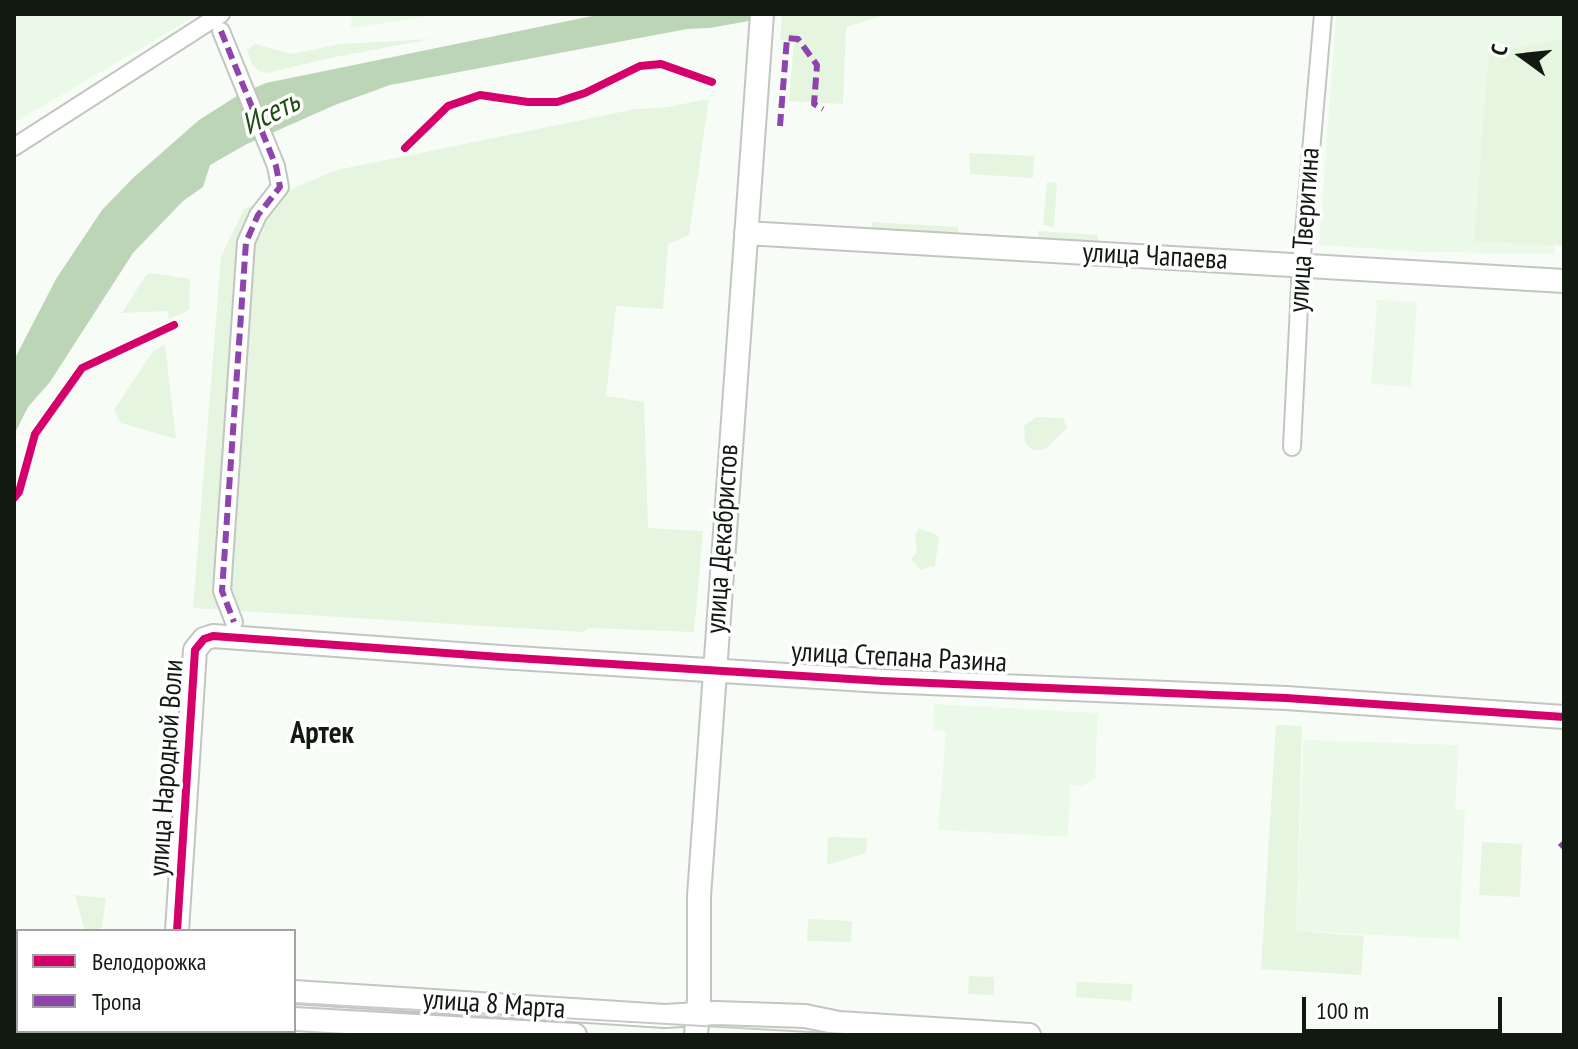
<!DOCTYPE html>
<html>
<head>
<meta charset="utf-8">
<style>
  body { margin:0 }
  #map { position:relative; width:1578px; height:1049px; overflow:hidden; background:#f8fcf7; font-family:"PT Sans Narrow",sans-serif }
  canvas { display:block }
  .frame { position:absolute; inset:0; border:16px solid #121911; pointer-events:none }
  .legend { position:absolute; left:16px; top:929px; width:280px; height:104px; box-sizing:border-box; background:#fff; border:2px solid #a0a3a0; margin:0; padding:10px 14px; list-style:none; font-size:24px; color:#121911 }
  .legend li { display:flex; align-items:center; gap:16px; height:40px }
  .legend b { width:40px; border:2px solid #a0a3a0 }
  .north { position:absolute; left:1482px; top:16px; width:80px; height:80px; -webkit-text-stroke:6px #fff; paint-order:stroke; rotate:285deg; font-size:22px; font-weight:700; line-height:32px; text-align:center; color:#121911 }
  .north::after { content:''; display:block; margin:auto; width:28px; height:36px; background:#121911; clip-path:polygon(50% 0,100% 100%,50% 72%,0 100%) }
  .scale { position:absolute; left:1302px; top:997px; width:200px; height:36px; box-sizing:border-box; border:4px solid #121911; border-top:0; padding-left:10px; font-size:24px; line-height:28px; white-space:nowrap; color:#121911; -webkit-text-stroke:6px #fff; paint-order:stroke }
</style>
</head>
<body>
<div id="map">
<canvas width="1578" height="1049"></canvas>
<div class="frame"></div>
<ul class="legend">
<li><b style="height:10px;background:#d6006c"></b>Велодорожка</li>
<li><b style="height:10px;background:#8e44ad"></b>Тропа</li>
</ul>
<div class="north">С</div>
<div class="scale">100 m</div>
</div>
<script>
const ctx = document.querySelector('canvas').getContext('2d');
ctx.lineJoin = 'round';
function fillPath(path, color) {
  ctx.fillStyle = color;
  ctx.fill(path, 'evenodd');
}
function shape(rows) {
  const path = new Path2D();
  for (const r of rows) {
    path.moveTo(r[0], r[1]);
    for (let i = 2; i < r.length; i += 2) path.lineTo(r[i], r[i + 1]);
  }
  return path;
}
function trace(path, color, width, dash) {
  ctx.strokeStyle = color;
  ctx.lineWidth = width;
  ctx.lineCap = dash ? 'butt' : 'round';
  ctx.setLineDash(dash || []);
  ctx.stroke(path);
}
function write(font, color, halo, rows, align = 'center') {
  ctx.font = font + ' "PT Sans Narrow",sans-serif';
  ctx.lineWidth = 7;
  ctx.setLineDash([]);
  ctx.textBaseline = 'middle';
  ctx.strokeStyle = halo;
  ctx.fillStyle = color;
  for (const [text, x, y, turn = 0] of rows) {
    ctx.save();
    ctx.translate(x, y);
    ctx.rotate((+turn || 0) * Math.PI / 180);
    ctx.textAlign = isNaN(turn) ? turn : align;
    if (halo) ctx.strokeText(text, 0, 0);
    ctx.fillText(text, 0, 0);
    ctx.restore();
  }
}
fillPath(shape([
  [14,14,199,14,14,123],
  [352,14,445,14,350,28],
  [1336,14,1564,14,1564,47,1556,48,1554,254,1426,252,1319,245],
  [1377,300,1417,302,1411,387,1371,384],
  [934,704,1098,713,1095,779,1082,786,1070,785,1068,837,938,830,946,731,933,730],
  [1303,740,1459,745,1455,809,1465,810,1459,939,1296,931],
  [14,1027,18,1027,18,1031,166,1031,166,1035,14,1035]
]), '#ebfae8');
fillPath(shape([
  [788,14,889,14,846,27,843,104,789,101,794,41,780,40,782,16],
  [431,39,325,59,267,73,259,71,252,64,247,50,255,44,292,54,340,44],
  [1564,39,1564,246,1474,241,1489,52],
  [709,99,689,235,668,244,663,309,616,306,606,396,644,402,648,528,703,531,694,632,589,628,583,632,193,608,221,257,244,209,337,170,636,109,662,108],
  [969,153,1034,156,1033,178,970,174],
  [1047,182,1057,183,1054,227,1043,225],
  [872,222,958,227,958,233,872,228],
  [1038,231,1098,235,1098,242,1038,239],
  [152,273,190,279,189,310,169,319,167,311,122,313,146,275],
  [165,345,176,439,121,423,114,410,153,351],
  [1036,417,1063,418,1067,428,1045,449,1032,450,1025,442,1024,426],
  [919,528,939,536,935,567,930,566,921,570,911,559,917,552,915,535],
  [1276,725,1302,726,1296,931,1364,936,1361,975,1261,969],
  [828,837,867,838,866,853,827,865],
  [1482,842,1522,844,1520,897,1479,895],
  [75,895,106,898,101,931,85,931],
  [808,919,852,921,851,942,807,941],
  [969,976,994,977,994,995,968,994],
  [1077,982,1133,984,1131,1001,1076,997]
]), '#e5f5e0');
fillPath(shape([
  [602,14,788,14,710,28,687,29,390,85,335,105,247,144,210,165,203,187,183,201,133,253,50,382,28,407,14,435,14,360,56,279,102,210,133,178,199,120,240,94,266,83]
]), '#bdd5b7');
const street = shape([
  [221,31,276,166,280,187,258,215,246,242,222,591,234,622],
  [14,147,221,14],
  [1292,447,1301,266,1323,14]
]);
const secondary = shape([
  [746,233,1564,281],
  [177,931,195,650,204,639,213,636,500,657,882,681,1286,698,1564,717],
  [14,971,18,971],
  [294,992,665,1016,716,1013,805,1016,839,1023,1029,1035],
  [14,1002,18,1002],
  [294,1019,575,1035],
  [696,1035,699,999,699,896,762,14]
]);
trace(street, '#c2c6c0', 20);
trace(secondary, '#c2c6c0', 26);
trace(street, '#fefffe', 16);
trace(secondary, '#fefffe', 22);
trace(shape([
  [14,993,18,994],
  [294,1003,863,1035]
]), '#c8cac8', 2);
trace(shape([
  [221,31,276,166,280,187,258,215,246,242,222,591,234,622],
  [780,126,787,38,798,39,817,65,814,104,823,109],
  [1560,843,1564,847]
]), '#8e44ad', 6, [12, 6]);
trace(shape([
  [405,148,448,106,480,95,528,102,557,102,585,93,640,66,661,64,712,82],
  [14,498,19,492,35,434,82,368,174,325],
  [177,931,195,650,204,639,213,636,500,657,882,681,1286,698,1564,717]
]), '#d6006c', 8);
write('28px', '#121911', '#fff', [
  ["улица Тверитина",1305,230,-86],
  ["улица Чапаева",1155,257,3],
  ["улица Декабристов",723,539,-86],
  ["улица Степана Разина",899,658,3],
  ["улица Народной Воли",167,768,-86],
  ["улица 8 Марта",494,1005,4]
]);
write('italic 30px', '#224c14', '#fff', [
  ["Исеть",271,114,-27]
]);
write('bold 30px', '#121911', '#fff', [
  ["Артек",322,734]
]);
</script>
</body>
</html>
